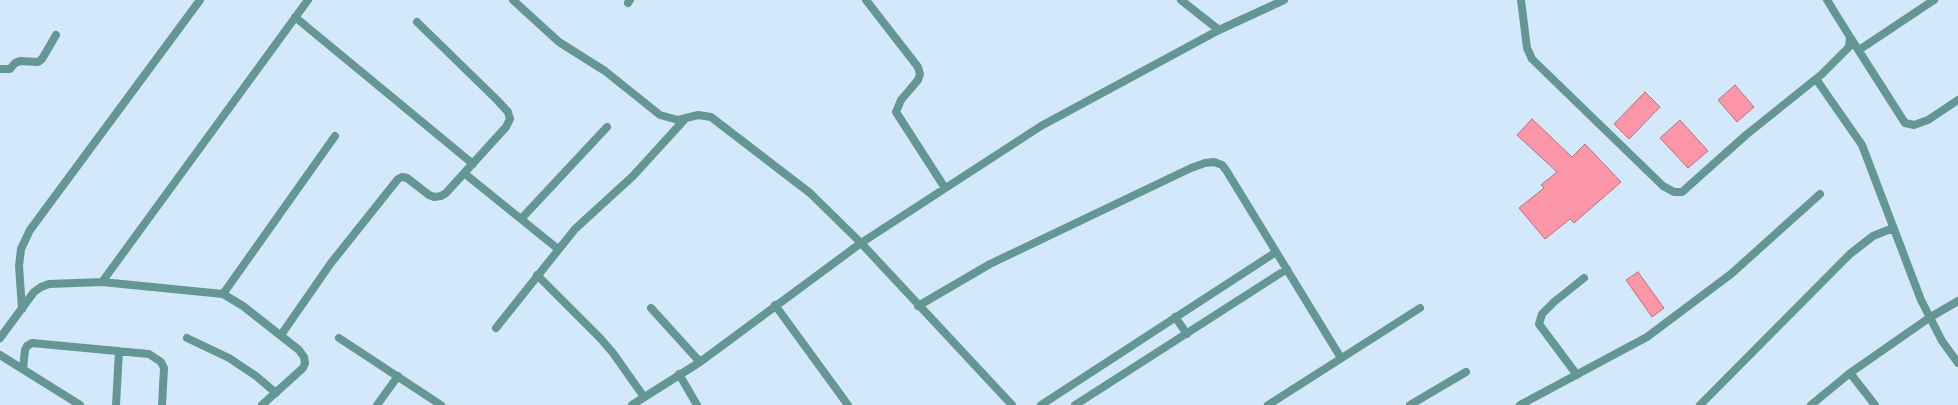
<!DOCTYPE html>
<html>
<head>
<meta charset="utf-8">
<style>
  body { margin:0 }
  canvas { display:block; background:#d4e8fc }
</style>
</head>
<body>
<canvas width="1958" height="405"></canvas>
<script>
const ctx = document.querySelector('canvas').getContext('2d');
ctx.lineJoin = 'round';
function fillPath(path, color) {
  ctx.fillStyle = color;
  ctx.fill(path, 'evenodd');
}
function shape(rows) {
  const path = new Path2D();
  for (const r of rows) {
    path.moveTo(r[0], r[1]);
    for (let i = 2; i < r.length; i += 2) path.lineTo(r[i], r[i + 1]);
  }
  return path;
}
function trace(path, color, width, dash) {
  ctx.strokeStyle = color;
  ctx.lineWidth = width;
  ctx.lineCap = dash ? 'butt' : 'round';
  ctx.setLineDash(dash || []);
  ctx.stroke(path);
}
const building = shape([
  [1735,85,1754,107,1737,122,1718,100,1735,85],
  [1645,92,1660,107,1629,139,1614,124,1645,92],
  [1532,119,1572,157,1585,144,1621,182,1574,223,1570,219,1545,239,1519,208,1544,188,1541,185,1557,172,1517,135,1532,119],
  [1680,120,1708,151,1688,168,1660,138,1680,120],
  [1638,272,1664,308,1652,317,1626,280,1638,272]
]);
fillPath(building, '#fa96a7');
trace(building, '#b7737d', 1);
trace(shape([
  [513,0,559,42,605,71,660,115,678,120,698,115,711,117,810,193,861,243,1012,405],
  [866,0,918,67,920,74,918,80,901,100,896,112,945,188],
  [1181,0,1219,30],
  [1521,0,1527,48,1532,59,1663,186,1674,192,1682,192,1746,135,1822,74,1849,47,1850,37,1827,0],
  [628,3,630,0],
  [295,17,473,164],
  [1850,37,1905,123,1914,125,1928,120,1958,100],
  [1859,50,1934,0],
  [0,69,10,69,15,63,20,61,38,62,42,59,56,35],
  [1816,79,1862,145,1921,300,1942,341,1958,363],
  [464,173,558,249],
  [521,219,607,127],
  [537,275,601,339,613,353,644,397],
  [102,282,308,0],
  [223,294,335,136],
  [775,305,848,405],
  [918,306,990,264,1191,168,1205,163,1214,162,1222,165,1226,170,1341,358],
  [651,308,700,362],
  [22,309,19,266,21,249,30,230,200,0],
  [1175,317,1187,334],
  [496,328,575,229,633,176,685,119],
  [281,335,331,263,398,179,402,177,407,178,429,195,434,197,441,196,446,193,506,127,510,119,508,112,497,100,417,22],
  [0,338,34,292,41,287,49,284,102,282,223,294,243,306,299,350,304,357,305,363,303,368,262,405],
  [187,338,229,358,256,376,276,393],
  [339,338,441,405],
  [0,355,80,405],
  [23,369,25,350,27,346,32,343,149,354,161,362,164,368,162,405],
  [1850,373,1875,405],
  [679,374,697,405],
  [1577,375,1539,324,1542,314,1554,302,1584,278],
  [116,405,119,351],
  [377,405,398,376],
  [632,405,700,362,861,243,1041,126,1219,30,1284,0],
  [1041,405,1276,252],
  [1075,405,1287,269],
  [1268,405,1420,308],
  [1410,405,1466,372],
  [1520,405,1647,337,1731,274,1820,194],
  [1700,405,1850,254,1873,236,1893,228],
  [1811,405,1850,373,1929,318,1958,301]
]), '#649793', 8);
</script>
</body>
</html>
